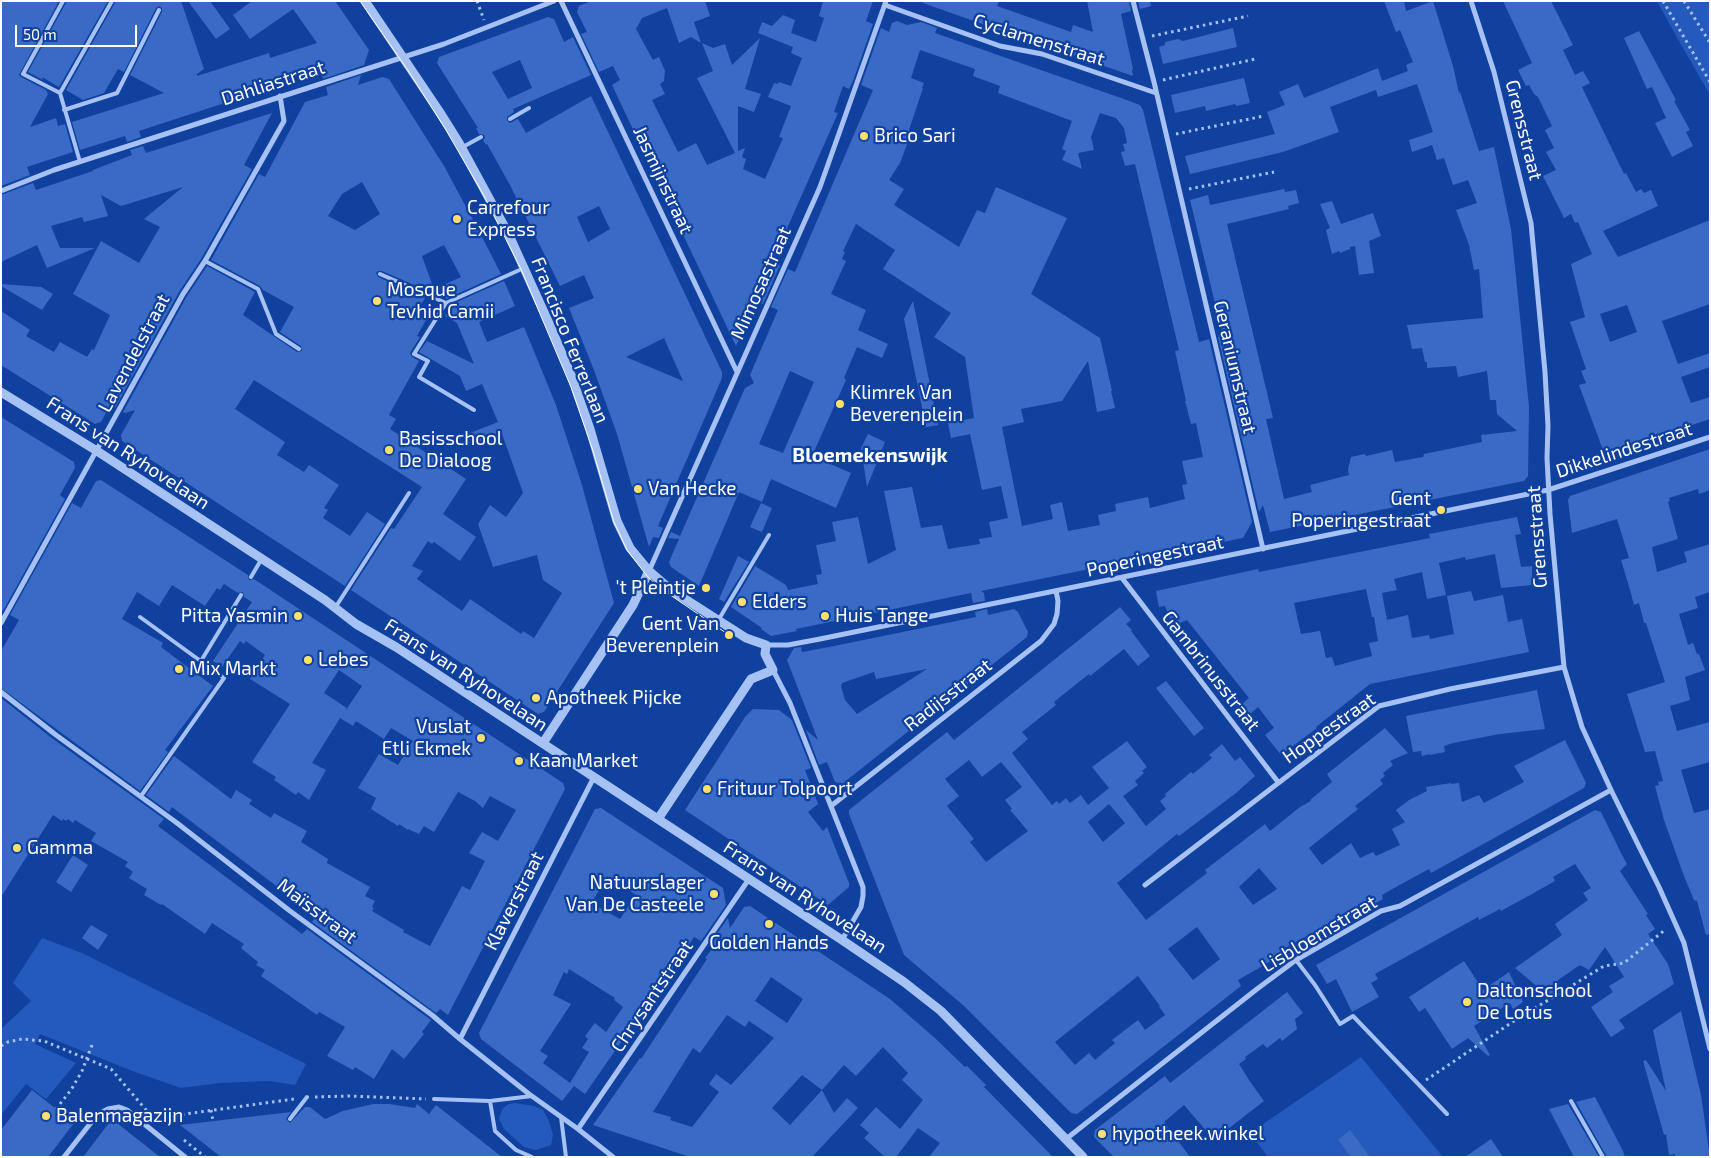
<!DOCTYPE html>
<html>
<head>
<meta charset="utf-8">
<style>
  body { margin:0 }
  #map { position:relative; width:1711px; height:1158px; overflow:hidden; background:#10419e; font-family:"Exo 2",sans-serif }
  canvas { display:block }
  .frame { position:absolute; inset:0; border:2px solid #fff; pointer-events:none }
  .scale { position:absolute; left:15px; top:25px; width:122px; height:22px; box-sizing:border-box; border:2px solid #fff; border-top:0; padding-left:6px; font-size:15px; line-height:18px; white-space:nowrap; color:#fff; -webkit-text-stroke:4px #10419e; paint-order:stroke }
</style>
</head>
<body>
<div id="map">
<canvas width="1711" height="1158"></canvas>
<div class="frame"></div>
<div class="scale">50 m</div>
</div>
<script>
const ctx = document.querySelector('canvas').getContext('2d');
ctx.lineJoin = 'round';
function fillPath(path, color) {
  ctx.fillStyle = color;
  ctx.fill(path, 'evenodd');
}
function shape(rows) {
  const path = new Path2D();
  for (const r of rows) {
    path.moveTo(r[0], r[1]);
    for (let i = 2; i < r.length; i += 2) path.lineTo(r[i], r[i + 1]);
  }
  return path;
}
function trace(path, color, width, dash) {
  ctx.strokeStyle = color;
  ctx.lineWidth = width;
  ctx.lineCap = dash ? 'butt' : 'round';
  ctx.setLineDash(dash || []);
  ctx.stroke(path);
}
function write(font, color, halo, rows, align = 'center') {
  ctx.font = font + ' "Exo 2",sans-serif';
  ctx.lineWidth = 4.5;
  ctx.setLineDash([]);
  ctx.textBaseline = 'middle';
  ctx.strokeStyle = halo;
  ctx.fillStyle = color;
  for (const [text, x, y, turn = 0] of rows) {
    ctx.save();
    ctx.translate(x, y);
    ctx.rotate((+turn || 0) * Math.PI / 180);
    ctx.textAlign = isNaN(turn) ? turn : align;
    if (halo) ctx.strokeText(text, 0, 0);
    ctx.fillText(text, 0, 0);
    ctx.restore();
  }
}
fillPath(shape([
  [1657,1,1710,1,1710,95,1675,34],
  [42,938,82,953,306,1064,295,1085,270,1081,220,1083,181,1088,135,1072,40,1034,35,1044,76,1063,46,1099,26,1084,1,1115,1,1029,31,1001,13,983],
  [1361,1057,1443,1157,1268,1157,1250,1133],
  [515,1103,534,1106,543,1110,549,1121,553,1135,551,1145,536,1150,524,1147,504,1129,499,1118,503,1108,509,1104]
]), '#235abc');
fillPath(shape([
  [1,1,59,1,19,75,21,77,46,90,48,94,30,127,56,118,58,126,65,124,73,152,27,167,30,175,1,186],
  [67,1,108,1,59,87,42,77,43,80,28,72],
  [116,1,181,1,204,69,197,74,197,76,269,53,270,58,317,43,293,9,250,39,233,15,252,1,335,1,369,50,364,65,323,79,321,71,303,77,294,72,289,82,139,131,141,137,127,142,125,136,80,150,72,122,164,93,130,75,162,12,162,8,159,6,156,8,124,72,118,69,104,93,83,100,66,90],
  [188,1,210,1,230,29,216,39],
  [591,1,705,1,710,16,694,22,701,43,691,37,679,43,667,8,642,18,636,29,653,60,659,57,665,71,664,81,660,84,665,94,652,100,678,152,696,143,707,165,735,153,697,78,713,71,702,43,713,48,725,44,732,65,760,38,745,89,761,94,754,112,738,106,738,151,745,148,742,157,746,159,743,169,765,179,783,138,779,137,791,106,768,97,774,83,778,84,779,82,791,86,802,58,791,53,793,47,758,33,762,22,772,26,783,15,795,20,791,33,816,42,824,18,819,16,823,1,873,1,866,21,873,24,853,81,849,89,843,86,834,112,838,113,774,258,773,262,780,265,763,304,757,301,736,346,612,85,620,80,613,66,599,72,581,34,587,32,577,12,579,6],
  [923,1,999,1,997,6,1071,32,1073,25,1093,32,1087,1,1129,1,1131,11,1121,14,1133,69,1132,70,1133,76,1005,32,923,3],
  [1138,1,1150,1,1151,6,1140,9],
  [1384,1,1404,1,1406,11,1433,1,1453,66,1459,93,1460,92,1479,151,1494,147,1511,229,1515,267,1529,407,1528,476,1524,481,1270,532,1263,505,1259,512,1218,337,1223,336,1190,200,1208,195,1210,205,1284,189,1285,192,1296,190,1299,203,1288,206,1289,209,1227,224,1273,418,1266,419,1284,499,1312,492,1310,485,1349,475,1348,469,1351,457,1365,454,1366,456,1392,450,1395,462,1423,457,1424,454,1482,442,1481,435,1517,431,1497,414,1496,400,1490,400,1487,371,1458,377,1456,366,1427,368,1427,362,1425,362,1422,348,1412,349,1407,325,1483,318,1479,269,1474,270,1469,245,1456,210,1477,203,1468,180,1453,185,1444,158,1437,160,1432,145,1412,152,1409,140,1433,132,1417,84,1378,97,1376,90,1330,107,1339,132,1283,152,1190,174,1185,156,1275,134,1267,112,1285,105,1279,92,1298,84,1304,98,1378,68,1382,81,1408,71,1406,65,1413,62,1400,30,1396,32],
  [1503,1,1551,1,1573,45,1563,50,1575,75,1583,71,1590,83,1582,87,1624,174,1626,173,1636,192,1641,189,1644,193,1651,190,1658,206,1603,231,1618,257,1710,220,1710,304,1662,321,1678,364,1710,353,1710,367,1681,377,1691,403,1710,397,1710,419,1644,441,1643,439,1604,453,1579,385,1586,383,1581,371,1586,369,1570,322,1585,317,1571,264,1592,254,1578,222,1575,223,1571,214,1564,218,1543,176,1556,170,1546,152,1554,148,1545,130,1552,126,1538,97,1534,94,1529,85,1526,86,1518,70,1532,63],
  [1627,305,1637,332,1610,342,1600,314],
  [548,17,554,19,564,42,573,37,591,75,513,109,514,112,507,117,507,120,510,123,518,119,526,133,591,96,722,372,722,378,658,526,663,528,659,538,653,537,649,547,617,434,594,370,569,308,594,298,584,275,560,286,510,185,487,144,486,145,483,140,485,138,484,135,479,134,476,128,478,128,437,63,439,57],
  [520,60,532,88,508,99,492,72],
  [599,206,610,229,588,242,577,217],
  [664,338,683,381,626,357],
  [897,21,907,25,921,22,937,28,935,33,1121,98,1140,105,1143,110,1199,342,1209,339,1252,522,1243,538,981,591,984,593,985,601,973,603,971,593,796,629,797,631,771,636,761,629,762,628,731,607,755,566,786,585,788,590,818,584,816,575,822,574,816,545,836,541,832,522,858,517,868,564,896,550,884,491,912,487,921,528,942,525,948,549,980,544,979,539,992,537,989,522,1008,518,1001,486,982,490,970,434,951,438,948,423,974,418,965,357,934,337,951,313,883,269,895,250,856,224,843,251,845,252,842,259,846,261,831,294,866,310,858,330,888,344,882,358,857,347,844,378,846,380,812,456,851,473,836,508,771,479,762,502,739,492,699,586,671,567,669,562,679,539,668,538,671,532,680,536,745,388,754,383,750,375,778,310,771,307,788,269,795,272,873,90,861,85,881,28,889,32,892,23],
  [920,50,975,69,973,76,1000,86,998,93,1072,121,1062,149,1066,151,1062,160,1082,169,1078,153,1094,150,1091,137,1100,113,1116,118,1124,128,1127,143,1123,144,1125,151,1121,152,1125,166,1135,164,1179,350,1175,351,1186,401,1185,401,1191,424,1196,423,1203,457,1182,461,1187,484,1182,485,1185,499,1150,508,1148,497,1115,504,1116,511,1098,515,1100,525,1068,531,1062,502,1050,505,1053,519,1022,526,1002,427,1024,422,1021,409,1062,401,1088,361,1097,412,1115,408,1111,391,1112,391,1100,338,1031,294,1067,218,996,187,985,213,977,210,959,247,894,205,904,189,889,180,900,163,912,131,909,130,923,88,922,88,924,83,911,78],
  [790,371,814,382,783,453,759,444],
  [1233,28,1237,47,1163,64,1159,47,1165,45,1165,42,1178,39,1183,41],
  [1639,31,1676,100,1674,101,1690,130,1686,132,1693,146,1672,157,1655,123,1666,118,1652,87,1647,89,1624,38],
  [361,75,358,85,382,77,389,79,444,166,478,229,501,274,446,299,439,287,461,277,444,245,422,256,432,284,428,291,382,271,378,271,376,273,378,277,425,298,415,315,426,320,417,336,420,337,410,353,412,357,419,361,389,415,396,419,390,429,466,479,443,514,476,537,460,561,434,542,432,544,428,541,412,566,423,571,417,579,462,611,470,599,521,634,523,631,534,638,562,593,543,580,537,555,493,567,478,524,490,505,506,517,523,493,502,434,475,445,470,433,498,422,482,384,466,391,460,376,419,352,427,341,474,364,457,323,445,316,450,305,504,281,515,306,479,322,487,342,524,327,556,405,582,485,614,603,544,712,538,714,351,590,391,528,394,529,422,487,254,380,235,409,285,442,277,455,304,472,309,465,339,485,324,508,328,510,323,518,350,536,367,512,385,524,345,586,122,441,121,435,135,410,125,413,123,412,187,296,207,266,255,292,243,315,297,352,302,351,301,346,280,332,294,307,263,290,260,286,211,260,259,174,265,177,305,102,328,95,326,87],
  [362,182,380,214,355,230,328,216,342,194],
  [1244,78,1250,103,1236,106,1235,104,1206,111,1205,106,1175,113,1171,95],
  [272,113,244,165,252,169,201,259,179,292,115,408,110,405,101,422,95,424,1,365,1,311,30,330,26,336,54,352,60,342,87,357,92,349,94,350,110,315,73,294,101,241,139,263,160,227,144,219,183,187,121,206,101,195,108,216,84,222,82,217,51,226,60,248,95,248,47,268,37,245,1,262,1,195,33,183,36,190,93,171,93,170,132,155,130,150,143,146,146,153],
  [1332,201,1341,224,1373,213,1381,236,1369,241,1374,273,1359,275,1355,246,1350,247,1350,249,1340,253,1339,251,1332,254,1326,230,1330,228,1320,204],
  [1,284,41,287,53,294,42,310,1,286],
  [913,301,938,425,926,427,904,319],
  [1,417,74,462,75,468,60,495,65,499,3,611,1,610],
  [868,434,885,442,867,487,861,448],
  [1710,449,1710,490,1699,494,1698,489,1669,498,1670,501,1668,502,1678,539,1652,547,1657,572,1687,562,1684,552,1710,544,1710,592,1695,597,1698,608,1679,614,1688,645,1693,643,1697,654,1699,654,1705,670,1685,677,1690,700,1670,706,1677,731,1710,722,1710,762,1681,770,1694,813,1710,809,1710,934,1706,935,1697,901,1694,900,1684,876,1664,820,1655,786,1659,785,1658,782,1663,781,1655,751,1645,752,1627,694,1665,682,1646,623,1644,623,1639,603,1634,605,1630,590,1621,560,1629,558,1617,519,1572,533,1568,500,1570,496],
  [101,480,248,575,249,580,254,579,284,599,563,783,565,789,448,1015,440,1009,436,1013,312,922,316,916,172,807,169,812,146,795,174,756,231,799,236,790,252,800,249,804,271,818,274,813,307,831,301,842,328,859,327,863,370,887,365,896,375,901,372,907,374,908,372,911,404,930,403,932,430,946,462,886,470,890,485,861,469,853,482,832,498,841,516,810,490,796,483,808,475,801,458,792,434,832,424,826,419,834,408,829,408,830,399,824,398,826,371,809,376,798,358,788,379,754,398,765,413,741,391,728,384,739,356,721,353,726,340,718,312,763,326,770,309,800,298,792,296,795,274,780,276,777,252,762,290,704,250,679,265,655,246,641,244,644,240,641,222,667,213,661,252,602,244,597,243,592,238,593,224,584,220,590,217,588,205,606,172,585,159,606,137,592,122,619,163,643,161,647,213,686,165,750,168,752,140,791,1,688,1,651,19,620,10,615,72,503,81,508,96,481],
  [339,670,362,686,344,713,347,708,324,693],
  [761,503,772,508,762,532,750,527],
  [1517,517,1521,534,1515,535,1521,567,1532,566,1532,585,1501,588,1495,554,1466,560,1465,557,1439,563,1446,595,1427,599,1422,572,1394,579,1397,590,1382,593,1387,620,1408,615,1412,638,1429,635,1430,639,1454,634,1447,596,1471,591,1474,601,1503,595,1508,622,1522,619,1529,652,1370,684,1316,727,1317,728,1281,755,1265,735,1274,728,1258,707,1249,715,1241,705,1249,698,1187,620,1173,626,1165,606,1159,607,1156,591,1258,569,1259,572,1430,538,1429,534],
  [1366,589,1372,617,1374,617,1378,641,1369,643,1372,656,1335,666,1332,657,1326,658,1320,631,1301,634,1294,603],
  [738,556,749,562,724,602,719,599],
  [1120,607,1131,620,1126,624,1132,630,1131,631,1150,656,1138,666,1124,649,1090,676,1089,674,1054,702,1056,705,1022,732,1028,739,1012,753,1052,805,1057,801,1059,804,1066,798,1070,803,1081,795,1088,805,1109,788,1092,767,1127,741,1147,767,1142,771,1144,773,1135,781,1138,785,1123,796,1146,826,1166,809,1160,801,1166,796,1165,794,1191,772,1193,774,1212,758,1209,755,1222,744,1235,761,1240,757,1255,776,1236,793,1179,836,1177,834,1117,883,1146,920,1207,873,1205,870,1265,824,1270,831,1300,807,1311,801,1310,800,1332,782,1327,774,1385,728,1408,753,1390,761,1393,765,1383,773,1385,776,1380,780,1383,784,1355,806,1358,809,1309,848,1322,865,1351,843,1360,858,1373,852,1376,856,1400,845,1392,829,1405,822,1396,810,1409,800,1427,791,1426,787,1451,783,1451,784,1459,783,1462,802,1479,795,1484,803,1524,782,1514,766,1565,740,1586,783,1584,788,1487,842,1431,873,1429,869,1405,882,1382,895,1383,899,1334,926,1332,922,1285,948,1287,952,1238,980,1241,986,1098,1098,1077,1114,1071,1113,964,1006,904,955,849,814,849,810,947,732,954,740],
  [969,760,982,777,1001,762,1022,787,1005,800,1012,809,1010,810,1028,831,986,862,970,842,974,839,947,806,959,796,945,779],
  [1109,804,1125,823,1103,842,1088,822],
  [1259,868,1277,889,1253,905,1239,887],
  [1197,927,1220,959,1193,980,1168,949],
  [1138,976,1160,1006,1159,1007,1165,1015,1145,1030,1138,1020,1112,1040,1115,1043,1095,1060,1089,1053,1075,1065,1055,1042],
  [987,609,988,615,1014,609,1018,612,1028,632,1027,637,842,784,835,782,827,762,819,765,806,730,818,740,787,660,794,648,801,647,802,652,834,646,976,617,975,612],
  [927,669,857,714,845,700,841,686,842,683,874,672,876,679],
  [1166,681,1204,728,1194,736,1156,688],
  [1537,690,1545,729,1500,734,1453,743,1444,746,1445,752,1430,755,1430,754,1422,756,1421,751,1413,752,1406,716],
  [1,698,53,739,164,819,158,826,302,934,307,929,431,1020,422,1032,424,1034,404,1059,392,1049,374,1079,355,1067,353,1070,327,1056,345,1027,319,1012,317,1015,261,976,265,970,256,965,258,962,241,948,244,944,212,923,205,934,162,904,161,905,144,895,147,889,129,878,133,872,125,866,128,862,91,841,96,833,75,820,73,823,68,819,66,821,63,819,62,821,53,815,1,897],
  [753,709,779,710,792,720,811,768,805,770,818,804,808,812,823,831,827,827,849,883,849,887,828,905,685,810,745,717],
  [601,808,723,888,726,905,701,941,694,937,688,946,585,1094,574,1086,562,1101,481,1039,479,1033,595,809],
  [608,877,636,895,620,919,591,903],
  [569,969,615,998,614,1000,623,1007,606,1032,595,1023,585,1036,588,1039,582,1048,589,1052,570,1083,543,1063,548,1056,540,1051,571,1004,553,995,564,972,567,974],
  [1595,810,1601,812,1622,855,1627,864,1620,871,1648,914,1646,915,1655,929,1648,934,1668,964,1674,984,1619,1020,1625,1028,1611,1037,1591,1007,1613,992,1609,986,1624,977,1605,947,1589,970,1580,965,1558,980,1554,995,1546,994,1515,968,1562,935,1555,924,1588,900,1583,893,1591,888,1575,864,1553,877,1555,881,1532,894,1501,911,1500,909,1479,920,1478,917,1375,974,1378,979,1371,983,1379,997,1352,1012,1336,979,1327,984,1316,965],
  [73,855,88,865,71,892,56,882],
  [750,906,890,999,936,1039,965,1067,967,1066,986,1085,984,1087,1053,1157,929,1157,940,1143,918,1128,896,1157,885,1157,864,1138,869,1133,860,1125,876,1107,900,1129,923,1100,902,1080,908,1073,883,1047,856,1076,844,1065,822,1090,834,1113,847,1098,858,1108,812,1157,690,1157,593,1125,640,1058,641,1059,707,959,705,958,712,949,708,946,728,918,730,928,744,907],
  [771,977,803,999,787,1023,755,1001],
  [727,1015,745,1027,749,1021,774,1038,731,1085,716,1074,709,1084,719,1092,692,1127,670,1120,671,1117,653,1112,693,1048,700,1053],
  [802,1075,822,1090,790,1125,772,1108],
  [91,925,108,935,98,950,82,938],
  [1464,961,1483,990,1509,972,1523,1002,1513,1009,1510,1003,1474,1026,1490,1055,1488,1056,1468,1038,1452,1049,1425,1008,1419,1012,1409,997],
  [1287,992,1303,1013,1295,1019,1297,1029,1282,1041,1280,1038,1267,1048,1263,1044,1245,1057,1246,1059,1239,1064,1251,1083,1264,1101,1214,1140,1184,1105,1164,1122,1190,1157,1114,1157,1094,1137,1095,1130,1165,1076,1170,1083],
  [1681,1011,1701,1095,1710,1157,1675,1157,1675,1154,1669,1155,1666,1134,1664,1135,1643,1061,1646,1060,1666,1091,1653,1030],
  [32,1090,74,1123,48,1157,1,1157,1,1130],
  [1595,1097,1623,1151,1625,1157,1607,1157,1576,1102],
  [373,1104,389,1104,415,1108,417,1104,429,1114,436,1105,502,1157,221,1157,180,1125,291,1112,286,1119,290,1123,305,1107,310,1107,325,1119,343,1111],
  [1568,1104,1599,1157,1574,1157,1549,1109],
  [112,1119,160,1157,83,1157],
  [1350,1130,1370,1157,1351,1157,1338,1140],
  [1491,1139,1503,1157,1465,1157]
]), '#396ac5');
trace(shape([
  [477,1,484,20],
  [1663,1,1710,82],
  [1684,1,1710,43],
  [1152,36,1248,16],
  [1163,80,1255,59],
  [1176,134,1264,116],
  [1189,189,1274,172],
  [1,1046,8,1042,22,1039,44,1041,111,1069,147,1111],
  [1426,1080,1514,1021,1604,966,1624,963,1666,929],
  [315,1097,349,1096,426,1099],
  [56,1109,71,1090,82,1071,92,1045],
  [211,1110,213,1121],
  [159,1121,162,1123,171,1116,294,1099],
  [184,1140,205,1157]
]), '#a6c2f5', 3, [2.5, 4]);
trace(shape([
  [60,93,23,74,63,1],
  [64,110,117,93,159,10],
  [510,119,529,108],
  [461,148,481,137],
  [80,162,60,93,112,1],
  [205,261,258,289,276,334,299,349],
  [380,274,446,303,524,268],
  [446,303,414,354,428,361,419,377,474,410],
  [251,577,261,560],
  [335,608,409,493],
  [140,617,224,678,141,796],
  [719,619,769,535],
  [201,661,241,595],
  [1296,960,1315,985,1340,1024,1353,1016,1447,1114],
  [434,1099,490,1101,532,1096],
  [490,1101,495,1131,516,1150,532,1157],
  [1571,1101,1603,1157],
  [561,1117,566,1157],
  [290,1119,307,1097]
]), '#a6c2f5', 4);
trace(shape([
  [561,1,737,372],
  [1133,1,1154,82,1263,549],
  [1471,1,1494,72,1531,223,1545,372,1548,426,1547,458,1550,514,1564,667,1582,727,1611,790,1659,887,1684,943,1710,1049],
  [885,5,1000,46,1042,54,1156,93],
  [1,191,54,170,444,44,554,1],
  [649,571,820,187,886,1],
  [1122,578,1278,782],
  [1,623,183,294,205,261,284,121,280,96],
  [766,645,788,645,820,639,1548,490,1710,437],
  [773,670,790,703,863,887,863,896,861,907,842,940],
  [1,692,56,735,177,823,290,911,432,1015,460,1039,529,1094,578,1129,613,1157],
  [831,806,1041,641,1054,624,1057,614,1058,601,1056,591],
  [1145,885,1379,706,1450,689,1564,667],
  [460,1039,594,777],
  [578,1129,749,879],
  [1066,1139,1257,989,1296,960,1381,911,1400,906,1611,790],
  [64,1157,97,1115,108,1109,119,1107,127,1110,185,1157]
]), '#a6c2f5', 5);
trace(shape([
  [365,1,439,111,459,143,509,235,548,321,571,375,590,429,617,521,630,548,649,571,671,590,746,638,766,645,765,654,773,670,751,679,658,819],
  [1,392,97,451,325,600,356,624,396,647,842,940,904,982,941,1011,1083,1157],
  [543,743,633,605,649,571]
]), '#a6c2f5', 9);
trace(shape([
  [360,1,409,72,446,130,483,194,521,269,571,387,593,451,614,522,627,550,647,576,660,588,729,635]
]), '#fff', 1);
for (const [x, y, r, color] of [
  [864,136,5,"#ffe16a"],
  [457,219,5,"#ffe16a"],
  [377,301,5,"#ffe16a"],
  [840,404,5,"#ffe16a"],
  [389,450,5,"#ffe16a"],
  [638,489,5,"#ffe16a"],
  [1441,510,5,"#ffe16a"],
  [706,588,5,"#ffe16a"],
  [742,602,5,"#ffe16a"],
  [298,616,5,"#ffe16a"],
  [825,616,5,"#ffe16a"],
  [729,635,5,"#ffe16a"],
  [308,660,5,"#ffe16a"],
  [179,669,5,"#ffe16a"],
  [536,698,5,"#ffe16a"],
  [481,738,5,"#ffe16a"],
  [519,761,5,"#ffe16a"],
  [707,789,5,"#ffe16a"],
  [17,848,5,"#ffe16a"],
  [714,894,5,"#ffe16a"],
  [769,924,5,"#ffe16a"],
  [1467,1002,5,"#ffe16a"],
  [46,1116,5,"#ffe16a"],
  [1102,1134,5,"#ffe16a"]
]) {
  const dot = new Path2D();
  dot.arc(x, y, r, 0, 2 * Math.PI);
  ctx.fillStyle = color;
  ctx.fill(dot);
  trace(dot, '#10419e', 2);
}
write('19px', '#fff', '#10419e', [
  ["Cyclamenstraat",1039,40,17],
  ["Dahliastraat",273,83,-18],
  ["Grensstraat",1524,130,76],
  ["Jasmijnstraat",663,180,65],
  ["Mimosastraat",761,283,-66],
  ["Francisco Ferrerlaan",570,340,68],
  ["Lavendelstraat",134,353,-62],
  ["Geraniumstraat",1235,367,77],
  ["Dikkelindestraat",1624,450,-18],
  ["Frans van Ryhovelaan",128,453,33],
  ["Grensstraat",1537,537,-94],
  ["Poperingestraat",1155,556,-12],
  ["Gambrinusstraat",1211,671,52],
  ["Frans van Ryhovelaan",466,675,33],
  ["Radijsstraat",948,695,-38],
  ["Hoppestraat",1329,728,-35],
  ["Frans van Ryhovelaan",805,897,33],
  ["Klaverstraat",514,901,-63],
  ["Maïsstraat",317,911,37],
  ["Lisbloemstraat",1319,934,-31],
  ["Chrysantstraat",652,996,-56]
]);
write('19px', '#fff', '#10419e', [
  ["Brico Sari",874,136],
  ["Carrefour",467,208],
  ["Express",467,230],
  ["Mosque",387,290],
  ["Tevhid Camii",387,312],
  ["Klimrek Van",850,393],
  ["Beverenplein",850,415],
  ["Basisschool",399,439],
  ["De Dialoog",399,461],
  ["Van Hecke",648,489],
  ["Gent",1431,499,"right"],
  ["Poperingestraat",1431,521,"right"],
  ["'t Pleintje",696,588,"right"],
  ["Elders",752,602],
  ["Pitta Yasmin",288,616,"right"],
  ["Huis Tange",835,616],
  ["Gent Van",719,624,"right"],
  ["Beverenplein",719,646,"right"],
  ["Lebes",318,660],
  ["Mix Markt",189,669],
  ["Apotheek Pijcke",546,698],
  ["Vuslat",471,727,"right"],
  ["Etli Ekmek",471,749,"right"],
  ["Kaan Market",529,761],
  ["Frituur Tolpoort",717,789],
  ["Gamma",27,848],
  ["Natuurslager",704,883,"right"],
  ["Van De Casteele",704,905,"right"],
  ["Golden Hands",769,943,"center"],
  ["Daltonschool",1477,991],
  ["De Lotus",1477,1013],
  ["Balenmagazijn",56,1116],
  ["hypotheek.winkel",1112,1134]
], 'left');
write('bold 20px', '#fff', '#10419e', [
  ["Bloemekenswijk",870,455]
]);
</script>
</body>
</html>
